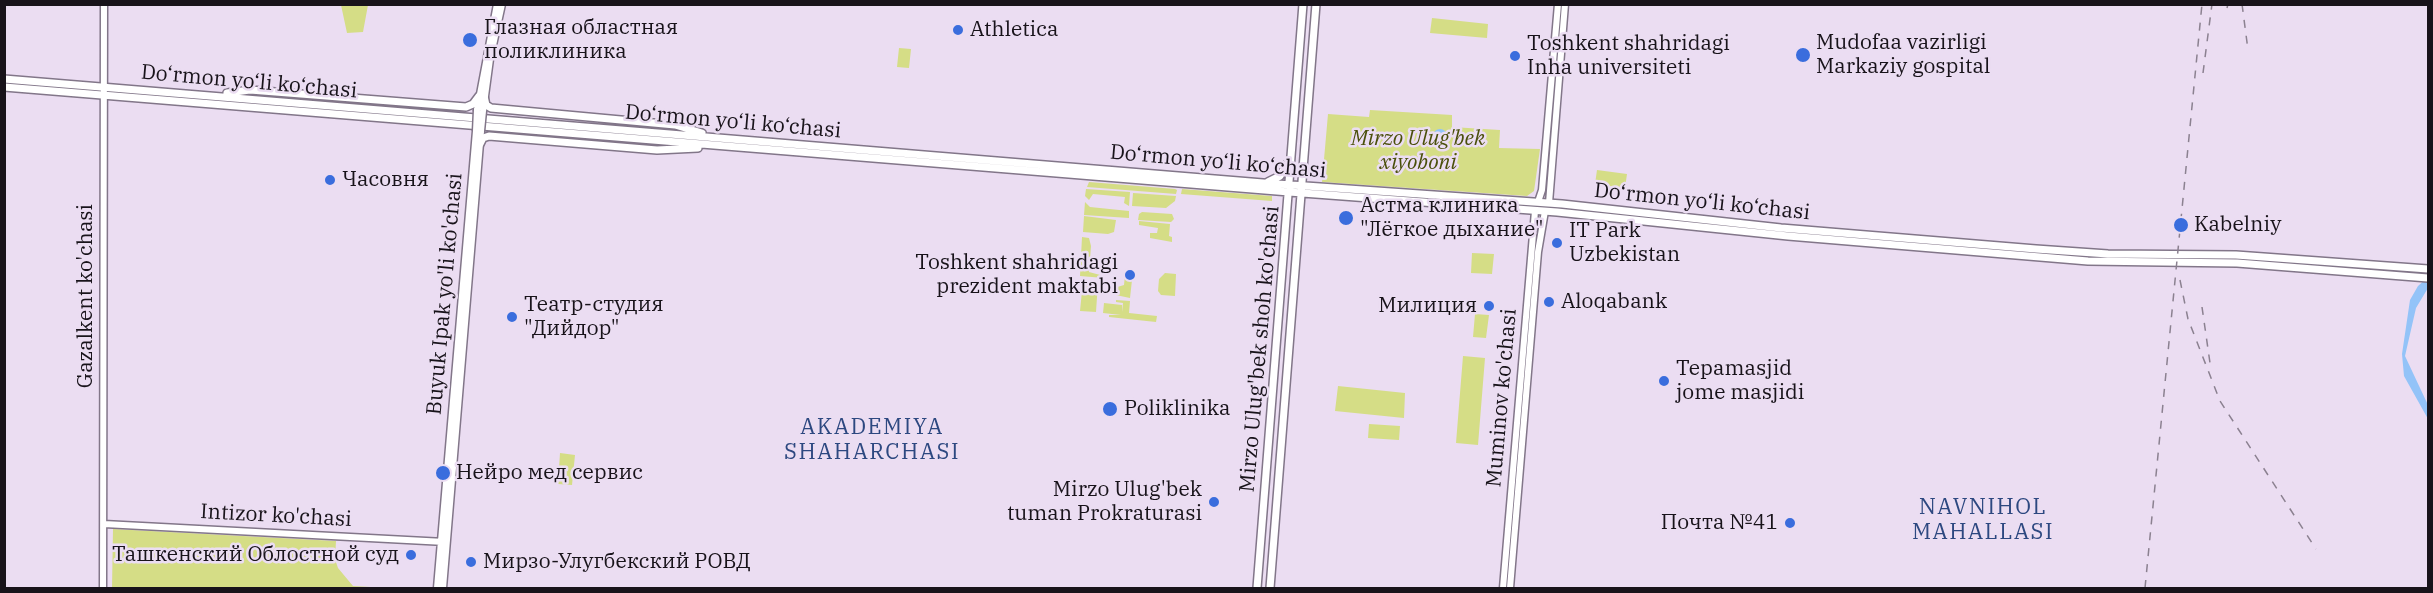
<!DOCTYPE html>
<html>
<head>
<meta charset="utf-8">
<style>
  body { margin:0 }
  #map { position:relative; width:2433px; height:593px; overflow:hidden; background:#ebddf2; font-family:"IBM Plex Serif",serif }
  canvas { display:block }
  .frame { position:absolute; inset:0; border:6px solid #18131a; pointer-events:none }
</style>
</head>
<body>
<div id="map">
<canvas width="2433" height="593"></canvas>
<div class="frame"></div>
</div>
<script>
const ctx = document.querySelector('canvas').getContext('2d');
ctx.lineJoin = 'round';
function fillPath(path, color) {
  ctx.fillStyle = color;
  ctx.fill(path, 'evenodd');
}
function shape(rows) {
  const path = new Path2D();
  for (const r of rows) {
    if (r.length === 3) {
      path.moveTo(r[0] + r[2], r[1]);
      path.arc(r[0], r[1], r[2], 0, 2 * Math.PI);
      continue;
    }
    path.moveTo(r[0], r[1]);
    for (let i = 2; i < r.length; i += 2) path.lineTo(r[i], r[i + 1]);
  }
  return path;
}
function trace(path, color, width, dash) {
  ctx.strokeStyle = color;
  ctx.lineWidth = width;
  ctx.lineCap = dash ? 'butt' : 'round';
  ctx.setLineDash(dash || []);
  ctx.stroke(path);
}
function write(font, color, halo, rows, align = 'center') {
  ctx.font = font + ' "IBM Plex Serif",serif';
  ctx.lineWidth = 5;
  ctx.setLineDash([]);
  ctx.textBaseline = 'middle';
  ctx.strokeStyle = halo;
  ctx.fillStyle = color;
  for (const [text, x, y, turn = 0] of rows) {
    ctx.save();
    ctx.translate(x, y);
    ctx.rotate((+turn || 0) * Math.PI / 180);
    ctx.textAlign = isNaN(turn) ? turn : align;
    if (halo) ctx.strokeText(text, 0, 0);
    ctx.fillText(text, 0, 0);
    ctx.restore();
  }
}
fillPath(shape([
  [341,5,368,5,363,32,347,33],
  [1432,18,1488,24,1487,38,1430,33],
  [899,48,911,49,909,68,897,67],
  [1370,110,1452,115,1452,127,1500,130,1499,148,1540,149,1534,191,1527,196,1322,182,1328,114,1369,117],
  [1597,170,1627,174,1625,188,1595,184],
  [1089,182,1175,189,1177,190,1176,194,1087,187],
  [1086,189,1130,192,1129,206,1124,203,1125,197,1093,194,1089,200,1085,196],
  [1182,189,1272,196,1272,201,1181,194],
  [1133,193,1176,196,1175,201,1166,208,1132,206],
  [1085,202,1090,207,1129,211,1129,218,1084,215],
  [1142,212,1172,214,1174,219,1171,222,1138,220,1139,214],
  [1084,216,1116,220,1114,232,1108,234,1083,232],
  [1139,221,1170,224,1169,236,1172,237,1172,242,1150,238,1150,233,1157,233,1158,228,1139,225],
  [1082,237,1089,238,1091,246,1089,272,1104,276,1104,278,1080,276],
  [1472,253,1494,254,1492,274,1471,273],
  [1165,273,1176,274,1175,296,1161,295,1158,291,1159,279],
  [1125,275,1132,280,1130,298,1111,294,1114,288,1124,285],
  [1083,281,1098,282,1096,312,1080,311],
  [1116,300,1130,301,1129,313,1157,316,1156,322,1109,317,1109,315,1121,315,1103,313,1104,303,1122,305,1122,312,1123,303,1116,302],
  [1475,314,1489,315,1486,338,1473,337],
  [1463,356,1485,358,1478,445,1456,443],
  [1338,386,1405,393,1404,418,1335,411],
  [1369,424,1400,426,1399,440,1368,438],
  [560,453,575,455,572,485,558,484],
  [113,529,336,541,335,559,338,568,353,586,388,588,112,588]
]), '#d5dd86');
fillPath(shape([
  [1440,136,7],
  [2428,277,2428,288,2416,308,2405,356,2428,405,2428,419,2404,376,2402,354,2410,300,2418,286],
  [538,468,556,469,556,478,538,477]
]), '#93c3f8');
const secondary = shape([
  [477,110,497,4],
  [483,111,490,59,502,4],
  [1538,202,1542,190,1558,4],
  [1549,203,1565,4],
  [104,524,445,542],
  [103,588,104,4],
  [437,588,476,131],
  [443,588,481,131],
  [1503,588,1535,211],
  [1510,588,1538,252,1545,211]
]);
const primary = shape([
  [4,79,1263,183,1562,204,1781,228,2036,249,2108,254,2236,255,2428,269],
  [4,87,1289,192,1557,212,1788,236,2088,261,2237,263,2428,278],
  [227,93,250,90,466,107,473,104,479,96],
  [484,96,486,105,491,108,675,125,702,133],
  [480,144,483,138,489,136,657,150,698,148],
  [1268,182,1280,176,1289,161],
  [1257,588,1303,4],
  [1270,588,1316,4]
]);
trace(secondary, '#827689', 9);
trace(primary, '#827689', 10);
trace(secondary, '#fff', 6);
trace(primary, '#fff', 7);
trace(shape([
  [2242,4,2248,50],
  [2227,8,2228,4],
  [2203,73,2212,4],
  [2180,280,2188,319,2220,401,2316,549],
  [2202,307,2210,363],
  [2145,588,2202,4]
]), '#8b8190', 1.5, [8, 8]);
const secondaryBridge = shape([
  [476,131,477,110],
  [481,131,483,111]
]);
trace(secondaryBridge, '#827689', 9, []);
trace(secondaryBridge, '#fff', 6);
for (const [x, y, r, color] of [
  [958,30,6,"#3a6ddd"],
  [470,40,8,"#3a6ddd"],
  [1803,55,8,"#3a6ddd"],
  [1515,56,6,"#3a6ddd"],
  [330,180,6,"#3a6ddd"],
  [1346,218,8,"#3a6ddd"],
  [2181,225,8,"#3a6ddd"],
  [1557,243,6,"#3a6ddd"],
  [1130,275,6,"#3a6ddd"],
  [1549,302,6,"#3a6ddd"],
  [1489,306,6,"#3a6ddd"],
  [512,317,6,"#3a6ddd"],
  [1664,381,6,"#3a6ddd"],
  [1110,409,8,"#3a6ddd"],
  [443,473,8,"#3a6ddd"],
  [1214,502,6,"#3a6ddd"],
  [1790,523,6,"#3a6ddd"],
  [411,555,6,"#3a6ddd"],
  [471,562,6,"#3a6ddd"]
]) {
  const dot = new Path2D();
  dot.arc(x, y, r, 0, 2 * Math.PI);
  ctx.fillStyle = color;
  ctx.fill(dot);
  trace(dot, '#ebddf2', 2);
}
write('21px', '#18131a', '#ebddf2', [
  ["Глазная областная",484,28],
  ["поликлиника",484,52],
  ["Athletica",970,30],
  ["Mudofaa vazirligi",1816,43],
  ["Markaziy gospital",1816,67],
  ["Toshkent shahridagi",1527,44],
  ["Inha universiteti",1527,68],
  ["Часовня",342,180],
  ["Астма клиника",1360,206],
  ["\"Лёгкое дыхание\"",1360,230],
  ["Kabelniy",2194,225],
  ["IT Park",1569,231],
  ["Uzbekistan",1569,255],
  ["Toshkent shahridagi",1118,263,"right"],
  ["prezident maktabi",1118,287,"right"],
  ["Aloqabank",1561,302],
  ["Театр-студия",524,305],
  ["\"Дийдор\"",524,329],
  ["Милиция",1477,306,"right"],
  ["Tepamasjid",1676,369],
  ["jome masjidi",1676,393],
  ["Poliklinika",1124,409],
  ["Нейро мед сервис",456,473],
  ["Mirzo Ulug'bek",1202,490,"right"],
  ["tuman Prokraturasi",1202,514,"right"],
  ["Почта №41",1778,523,"right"],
  ["Ташкенский Облостной суд",399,555,"right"],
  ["Мирзо-Улугбекский РОВД",483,562]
], 'left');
write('21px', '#18131a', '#ebddf2', [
  ["Do‘rmon yo‘li ko‘chasi",249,82,5],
  ["Do‘rmon yo‘li ko‘chasi",733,122,5],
  ["Do‘rmon yo‘li ko‘chasi",1218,162,5],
  ["Do‘rmon yo‘li ko‘chasi",1702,202,6],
  ["Buyuk Ipak yo'li ko'chasi",445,294,-85],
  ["Gazalkent ko'chasi",86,296,-90],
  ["Mirzo Ulug'bek shoh ko'chasi",1260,349,-85],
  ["Muminov ko'chasi",1502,398,-85],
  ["Intizor ko'chasi",276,516,3]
]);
write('italic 21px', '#4a4f0a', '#ebddf2', [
  ["Mirzo Ulug'bek",1418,139],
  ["xiyoboni",1418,163]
]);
ctx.letterSpacing = '1.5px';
write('22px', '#2d4880', '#ebddf2', [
  ["AKADEMIYA",872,428],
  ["SHAHARCHASI",872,453],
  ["NAVNIHOL",1983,508],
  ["MAHALLASI",1983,533]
]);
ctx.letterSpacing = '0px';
</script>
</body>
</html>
